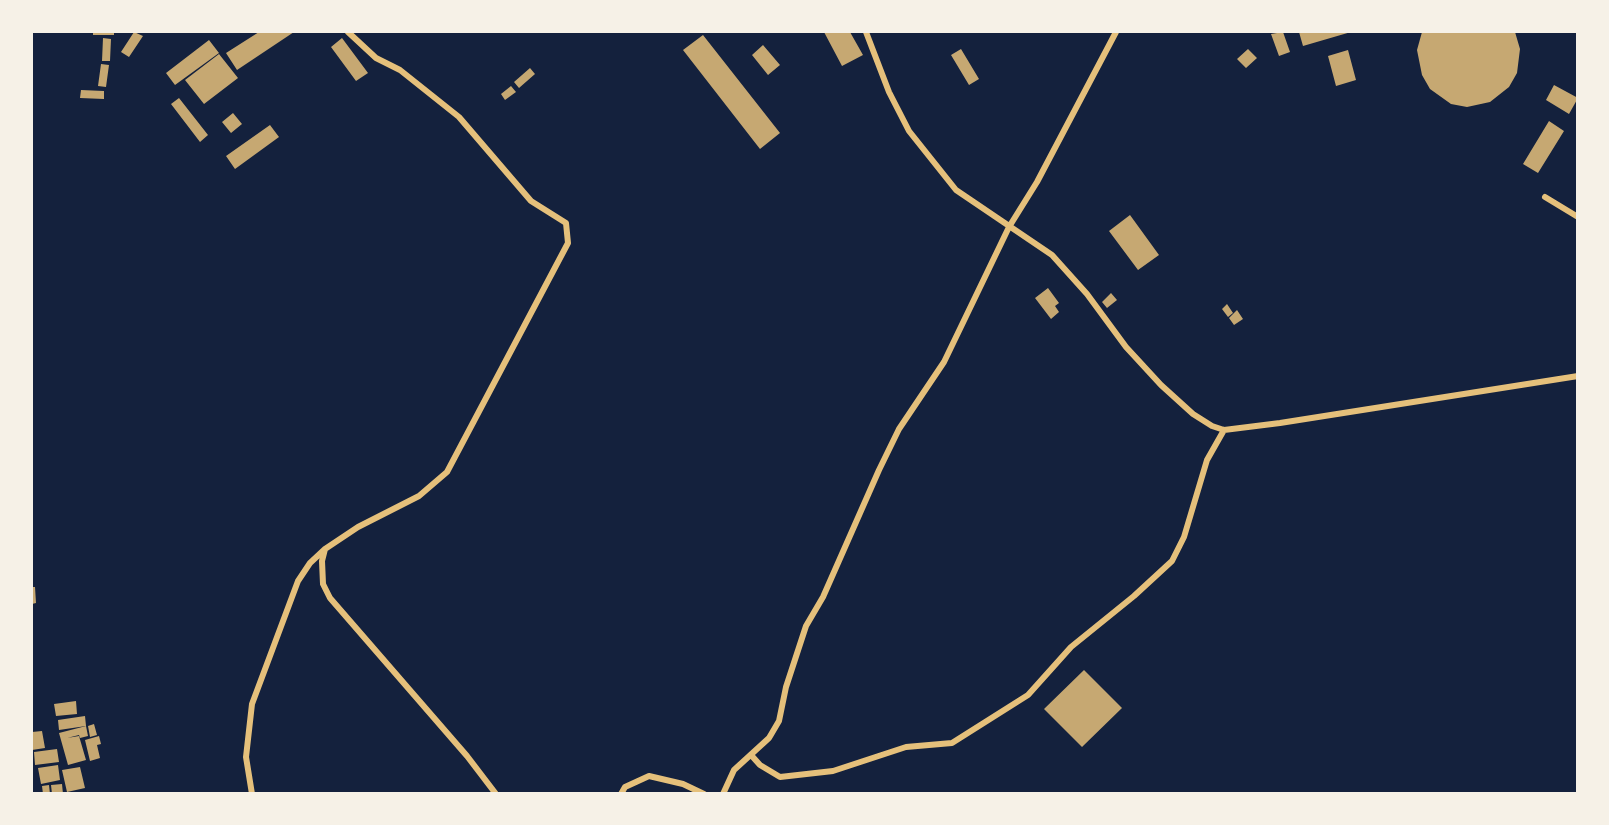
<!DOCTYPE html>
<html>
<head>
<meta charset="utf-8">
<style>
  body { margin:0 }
  #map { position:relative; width:1609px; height:825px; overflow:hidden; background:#14213d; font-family:"Times New Roman",serif }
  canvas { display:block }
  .frame { position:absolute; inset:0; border:33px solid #f6f1e7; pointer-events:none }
</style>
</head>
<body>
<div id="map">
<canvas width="1609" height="825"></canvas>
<div class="frame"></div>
</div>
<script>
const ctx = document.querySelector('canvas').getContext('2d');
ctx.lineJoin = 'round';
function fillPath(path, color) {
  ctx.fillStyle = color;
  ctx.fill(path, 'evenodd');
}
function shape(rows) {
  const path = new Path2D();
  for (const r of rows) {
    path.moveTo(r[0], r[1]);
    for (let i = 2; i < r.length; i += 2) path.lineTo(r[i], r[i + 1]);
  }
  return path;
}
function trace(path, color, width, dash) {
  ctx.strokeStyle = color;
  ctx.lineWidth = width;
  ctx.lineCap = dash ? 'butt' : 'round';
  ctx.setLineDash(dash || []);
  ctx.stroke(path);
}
fillPath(shape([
  [93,32,114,32,114,35,93,35],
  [134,32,143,36,129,57,121,52],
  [259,32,294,32,237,70,226,53],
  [824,32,850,32,863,55,842,66],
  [1283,32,1290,52,1279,56,1271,34],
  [1299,32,1351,32,1303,46],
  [1422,32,1515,32,1520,49,1517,73,1509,87,1490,102,1467,107,1451,104,1430,89,1422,75,1417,50],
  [703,35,780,133,760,149,683,50],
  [103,38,111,39,110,61,102,61],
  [342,38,368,73,356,81,331,47],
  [209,40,219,53,175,85,166,73],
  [763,45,780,65,768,75,752,55],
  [961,49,979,79,969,85,951,55],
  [1248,49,1257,58,1246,68,1237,59],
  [1348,50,1356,80,1336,86,1328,56],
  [219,54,238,78,204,104,185,80],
  [101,64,109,65,106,87,98,86],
  [530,68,535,74,519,88,514,82],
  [1554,85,1578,98,1569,114,1546,100],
  [511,86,516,92,505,100,501,94],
  [81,90,104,91,104,99,80,98],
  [179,98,208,135,200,142,171,104],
  [233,113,242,124,231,133,222,122],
  [1549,121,1564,131,1538,173,1523,164],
  [270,125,279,137,235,169,226,156],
  [1130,215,1159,255,1138,270,1109,231],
  [1048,288,1059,303,1055,306,1059,312,1051,319,1035,298],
  [1111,293,1117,300,1107,308,1102,302],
  [1227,304,1233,313,1228,317,1222,309],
  [1237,310,1243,319,1234,325,1229,318],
  [32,587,35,587,36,603,32,604],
  [1084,670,1122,708,1082,747,1044,709],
  [76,701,77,714,56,716,54,704],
  [85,716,86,726,59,730,58,720],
  [94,724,97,735,90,737,88,726],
  [86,726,88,736,80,738,79,735,67,738,79,736,86,760,68,765,59,733],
  [42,731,45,748,32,750,32,732],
  [99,736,101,744,97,745,100,758,90,761,85,740],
  [57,749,59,762,35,765,34,752],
  [58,765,60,780,41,784,38,768],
  [80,767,85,788,67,792,62,770],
  [62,784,63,794,52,794,51,785],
  [49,785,50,794,43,794,42,786]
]), '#c6a872');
trace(shape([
  [866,32,889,92,909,131,956,190,1052,255,1087,294,1126,347,1161,385,1193,414,1212,426,1224,430,1280,423,1578,376],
  [1545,197,1578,217],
  [325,549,322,561,323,584,330,598,467,756,496,794],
  [751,755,760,765,780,777,833,771,906,747,952,743,1028,695,1071,647,1134,596,1172,561,1184,537,1207,460,1224,430],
  [252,794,246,757,252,704,298,581,310,563,325,549,358,527,419,496,447,472,568,243,566,223,531,201,459,117,400,70,376,58,348,32],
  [621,794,625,787,649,776,683,784,704,794],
  [723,794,734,770,769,738,779,721,786,687,806,626,823,597,879,470,899,429,944,362,1009,227,1037,182,1116,32]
]), '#e5c07b', 6);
</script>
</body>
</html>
